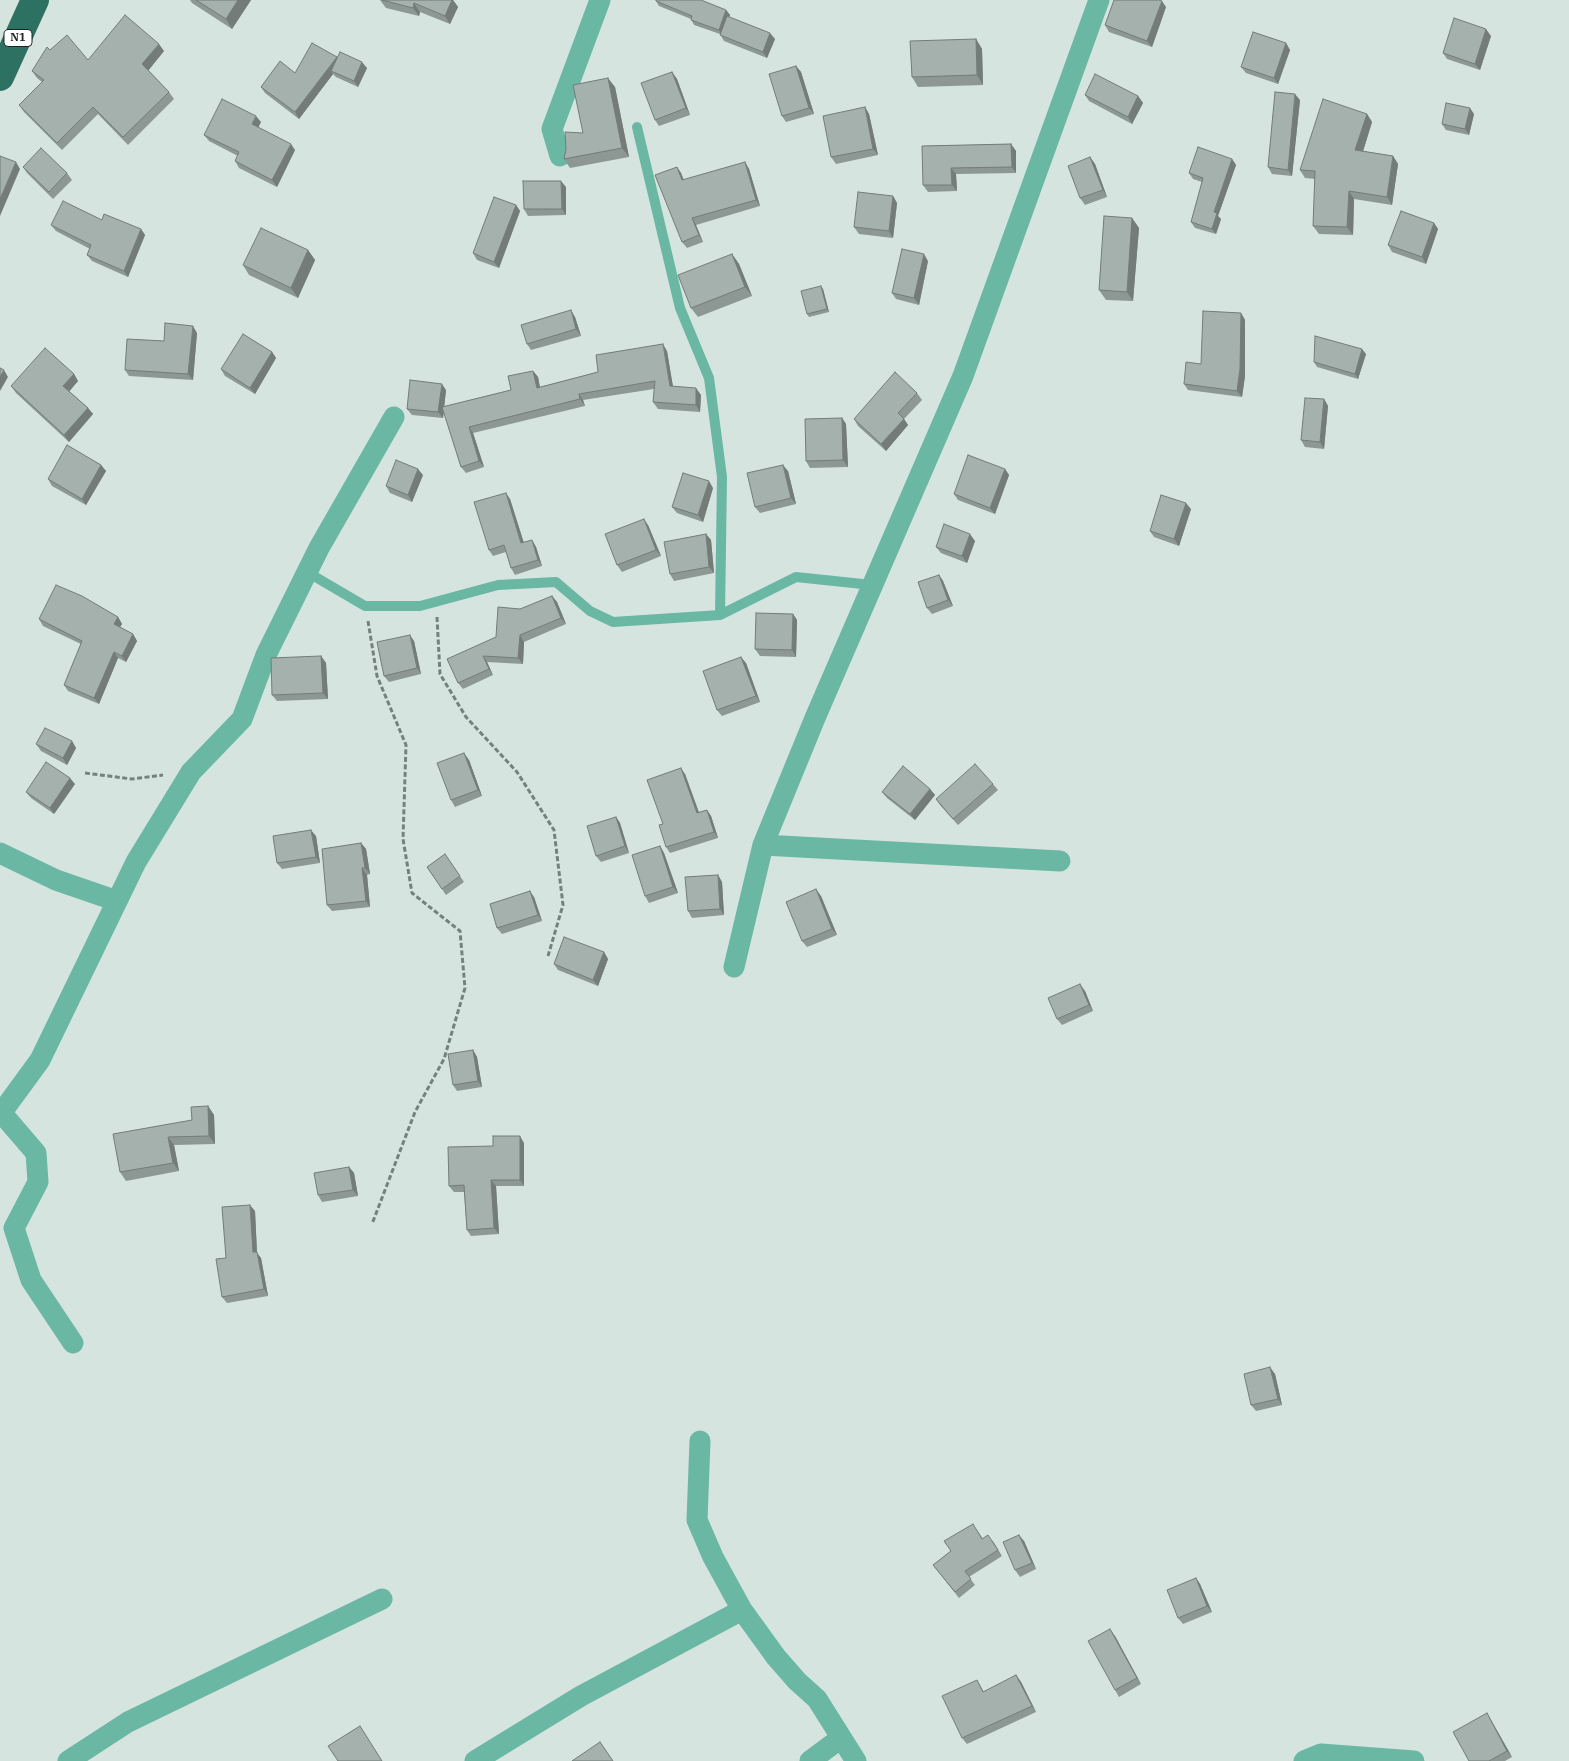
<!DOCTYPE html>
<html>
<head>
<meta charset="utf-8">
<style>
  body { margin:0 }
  canvas { display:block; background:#d5e4df }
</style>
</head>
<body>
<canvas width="1569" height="1761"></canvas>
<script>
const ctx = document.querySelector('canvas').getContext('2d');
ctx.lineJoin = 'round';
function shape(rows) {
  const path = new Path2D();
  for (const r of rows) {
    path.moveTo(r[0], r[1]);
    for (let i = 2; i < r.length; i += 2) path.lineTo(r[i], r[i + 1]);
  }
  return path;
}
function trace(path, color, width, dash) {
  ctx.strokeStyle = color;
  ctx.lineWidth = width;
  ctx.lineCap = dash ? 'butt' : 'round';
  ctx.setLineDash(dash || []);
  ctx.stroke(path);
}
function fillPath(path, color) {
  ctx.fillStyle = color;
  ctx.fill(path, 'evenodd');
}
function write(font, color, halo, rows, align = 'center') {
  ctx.font = font + ' "IBM Plex Serif",serif';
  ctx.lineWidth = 4;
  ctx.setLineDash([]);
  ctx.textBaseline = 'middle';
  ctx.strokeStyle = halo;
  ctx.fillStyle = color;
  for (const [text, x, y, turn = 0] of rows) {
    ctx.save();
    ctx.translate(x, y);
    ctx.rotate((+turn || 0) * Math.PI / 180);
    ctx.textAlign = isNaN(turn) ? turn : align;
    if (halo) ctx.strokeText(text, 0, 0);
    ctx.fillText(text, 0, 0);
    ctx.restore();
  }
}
trace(shape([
  [437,617,440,674,466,717,517,772,554,830,563,905,548,956],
  [368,621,377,676,406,745,403,839,412,893,460,931,465,988,444,1059,415,1112,372,1224],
  [85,773,132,779,163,775]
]), '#76807c', 3, [5, 2.5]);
trace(shape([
  [637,127,680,308,709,378,722,477,720,615],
  [307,572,365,606,420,606,498,585,556,582,590,611,613,622,720,615,796,577,872,585]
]), '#6ab7a4', 10);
trace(shape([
  [560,156,552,129,600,0],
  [763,845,1060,861],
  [0,853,56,880,117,901],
  [734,967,763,845,815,718,963,376,1099,0],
  [0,1111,36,1153,38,1182,14,1228,31,1280,73,1343],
  [2,1112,40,1060,136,862,191,772,242,719,266,655,319,548,394,417],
  [700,1441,697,1520,713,1557,742,1610,776,1657,797,1681,817,1699,856,1761],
  [68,1761,128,1722,382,1599],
  [475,1761,581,1696,742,1610],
  [810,1761,841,1738],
  [1304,1761,1321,1754,1414,1761]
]), '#6ab7a4', 21);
trace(shape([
  [0,77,35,0]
]), '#2d7162', 28);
fillPath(shape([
  [190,0,251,0,232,29,192,3],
  [380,0,453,0,458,7,450,24,420,12,419,16,386,8],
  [656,1,726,10,730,15,729,17,775,39,767,58,724,41,720,34,694,25,691,19,659,6],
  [1166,7,1152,47,1109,32,1105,25],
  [1491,36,1480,70,1447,59,1443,53],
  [976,39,982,49,983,85,918,87,912,77],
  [1286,43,1290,50,1278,84,1246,73,1241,67],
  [50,50,88,60,164,51,148,70,169,92,174,99,128,145,98,114,62,150,24,112,19,105,42,82,37,78,32,71],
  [337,57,337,58,367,68,358,87,336,77,333,74,299,119,265,93,261,87,295,73],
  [796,66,801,72,814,114,786,122,782,116],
  [672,72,677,79,690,115,659,126,655,120],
  [615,87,629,157,570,168,564,159],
  [1085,95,1138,96,1143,103,1132,124,1089,101],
  [1300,100,1292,176,1272,174,1268,167],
  [865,107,869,114,878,155,836,164,831,157],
  [1367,114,1372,122,1363,151,1393,156,1398,164,1392,205,1354,199,1353,235,1319,234,1313,226,1315,179,1305,178,1300,170],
  [1474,114,1469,135,1446,130,1442,124],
  [261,122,258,127,295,150,277,187,239,168,235,161,238,156,209,141,204,135],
  [1011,144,1016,151,1016,173,956,174,957,191,928,192,923,185,922,146],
  [1090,157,1095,164,1107,197,1085,205,1080,198],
  [1232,159,1236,165,1218,216,1221,219,1216,234,1195,228,1191,222,1202,182,1193,179,1189,173],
  [745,162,749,169,760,206,696,225,703,242,687,248,682,242,677,167,681,173,684,180],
  [23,167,67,173,72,180,53,199,27,173],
  [566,187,566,215,528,216,524,209],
  [893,196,897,203,893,238,859,234,854,227],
  [516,205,520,211,499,268,477,260,473,253],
  [1132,218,1139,228,1133,301,1106,300,1099,290],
  [102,220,141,229,145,235,128,277,92,261,87,255,90,249,56,231,51,225],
  [1434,223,1438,229,1426,264,1392,252,1388,245],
  [308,250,315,260,298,298,249,275,243,265],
  [732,254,739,264,752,296,698,317,691,308],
  [928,261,919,305,896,299,892,293],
  [823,289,829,312,809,317,807,314],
  [1241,313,1245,320,1245,376,1242,397,1188,390,1184,384,1201,364],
  [575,317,581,336,531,350,527,344],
  [197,333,193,380,129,376,125,370,164,341],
  [667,351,673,387,701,395,700,412,658,409,653,402,654,389,583,400,585,406,473,433,484,467,466,473,461,467,444,411,443,418,412,415,407,409,446,390,444,407,511,390,533,371,538,377,540,387,598,372],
  [272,352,276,358,255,394,225,376,221,369],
  [1366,354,1358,379,1317,367,1314,362],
  [74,374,78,381,69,391,88,408,93,414,69,442,16,393,11,386],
  [917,393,922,400,904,419,908,425,886,451,858,426,854,419],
  [1324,399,1328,406,1324,449,1305,447,1301,440],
  [842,418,846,424,848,467,810,468,806,461],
  [101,465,106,471,86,505,52,486,48,479],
  [1005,469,1009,475,995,514,958,500,954,494],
  [788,471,796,504,760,513,755,507],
  [423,475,412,502,390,493,386,486],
  [713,488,703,522,677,513,672,507],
  [510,499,524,543,532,540,536,547,542,566,515,575,511,568,506,552,493,556,489,550],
  [1191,509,1179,546,1154,537,1150,531],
  [648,525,661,556,622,572,617,565],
  [706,534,711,540,714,573,674,581,670,574],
  [975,541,967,563,941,553,936,547],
  [939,575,943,581,953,606,932,614,927,608],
  [552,596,557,602,566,624,524,642,523,664,487,662,493,675,463,689,458,683,496,637,520,609],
  [793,614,797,620,796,657,760,656,755,649],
  [118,617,122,624,120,627,133,634,137,641,126,662,118,658,99,704,68,691,64,685,81,644,43,626,39,619],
  [414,641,421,674,389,682,384,676],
  [321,656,326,663,328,699,277,701,272,695],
  [746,663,760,702,722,716,717,710],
  [72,741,76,748,67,765,41,751,36,744],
  [469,760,482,796,455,807,451,800],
  [685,774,699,812,707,810,711,816,718,838,670,853,666,847,663,824],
  [75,784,54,814,31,798,26,792],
  [993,784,998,790,958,825,940,805,936,799],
  [930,789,935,795,915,820,887,798,882,792],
  [616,817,620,823,629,853,601,862,596,856],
  [316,836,320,863,282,869,277,863],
  [361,843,366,849,370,874,367,875,370,907,332,911,327,905],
  [660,846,664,853,678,893,649,903,645,896],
  [445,854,464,882,446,895,427,867],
  [718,875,722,882,724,915,692,918,688,911],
  [821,896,837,935,807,947,802,941],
  [534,897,542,921,502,934,497,928],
  [604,952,608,959,598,986,558,970,554,964],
  [1085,991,1093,1011,1062,1025,1057,1019],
  [473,1050,477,1057,482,1087,457,1091,453,1085],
  [208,1106,214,1115,215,1144,174,1145,179,1171,126,1181,120,1172,192,1120],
  [524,1143,524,1186,496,1186,499,1234,471,1236,467,1230,464,1192,454,1192,449,1186,493,1146],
  [349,1167,354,1173,358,1196,322,1202,318,1195],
  [255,1211,257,1253,261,1258,268,1296,227,1303,222,1297,226,1258],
  [1275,1374,1282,1405,1256,1411,1251,1405],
  [977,1530,983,1539,993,1541,1002,1556,969,1577,975,1585,959,1598,933,1565],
  [1024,1541,1036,1569,1020,1577,1015,1570],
  [1196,1578,1200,1584,1212,1612,1183,1624,1178,1618],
  [1115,1636,1141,1684,1119,1697,1115,1690],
  [1016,1675,1021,1682,1036,1712,967,1744,962,1738,977,1680,984,1692],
  [1487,1713,1491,1720,1512,1757,1505,1761,1469,1761]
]), '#8d9895');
fillPath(shape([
  [238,0,251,0,232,29,226,19],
  [452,0,453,0,458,7,450,24,445,16],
  [1162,1,1166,7,1152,47,1147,41],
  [414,3,420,12,419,16,413,8],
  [726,10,730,15,722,35,719,30],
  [1486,29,1491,36,1480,70,1475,64],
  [770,33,775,39,767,58,763,52],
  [976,39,982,49,983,85,977,75],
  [1286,43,1290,50,1278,84,1274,78],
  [159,44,164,51,148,71,142,64],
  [337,57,341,63,331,71,333,74,299,119,295,112],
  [362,62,367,68,358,87,354,81],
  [796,66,801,72,814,114,809,108],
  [672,72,677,79,690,115,686,108],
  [608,78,615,87,629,157,622,148],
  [1295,94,1300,100,1292,176,1288,170],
  [1138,96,1143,103,1132,124,1128,117],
  [865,107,869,114,878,155,873,149],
  [1470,108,1474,114,1469,135,1465,129],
  [1367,114,1372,122,1361,158,1355,150],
  [256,116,261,122,257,130,252,124],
  [291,144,295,150,277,187,272,180],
  [1011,144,1016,151,1016,173,1012,167],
  [1393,156,1398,164,1392,205,1387,197],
  [1090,157,1095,164,1107,197,1103,190],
  [1232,159,1236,165,1218,216,1221,219,1216,234,1212,229,1214,212],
  [16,162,20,169,0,216,0,199],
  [745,162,749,169,760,206,756,200],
  [677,167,681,173,686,187,682,180],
  [951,168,956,174,957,191,952,185],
  [561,181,566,187,566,215,562,209],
  [1349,191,1354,199,1353,235,1347,227],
  [893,196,897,203,893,238,889,231],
  [516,205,520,211,499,268,494,262],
  [692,218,696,225,703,242,699,235],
  [1132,218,1139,228,1133,301,1127,292],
  [1434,223,1438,229,1426,264,1422,257],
  [141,229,145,235,128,277,124,271],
  [308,250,315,260,298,298,291,288],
  [732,254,739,264,752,296,745,287],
  [924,254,928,261,919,305,914,298],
  [821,286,823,289,829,312,827,309],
  [571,310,575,317,581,336,576,329],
  [1241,313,1245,320,1245,376,1242,397,1237,391],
  [193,326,197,333,193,380,188,374],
  [663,344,667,351,674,393,670,386],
  [1362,349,1366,354,1358,379,1355,374],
  [272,352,276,358,255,394,250,388],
  [4,370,8,377,0,391,0,377],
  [533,371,538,377,541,394,537,388],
  [74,374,78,381,68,393,63,386],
  [442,384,446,390,443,418,438,412],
  [696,388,701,395,700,412,696,405],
  [579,394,583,400,585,406,580,399],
  [1324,399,1328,406,1324,449,1320,442],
  [88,408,93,414,69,442,64,435],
  [842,418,846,424,848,467,843,460],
  [904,419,908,425,886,451,881,444],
  [469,427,473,433,484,467,479,461],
  [101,465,106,471,86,505,82,499],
  [783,465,788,471,796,504,791,498],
  [418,469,423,475,412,502,408,495],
  [1005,469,1009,475,995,514,990,508],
  [709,481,713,488,703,522,698,515],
  [506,493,510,499,526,550,521,543],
  [1186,503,1191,509,1179,546,1174,539],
  [644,519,648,525,661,556,656,550],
  [706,534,711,540,714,573,709,567],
  [970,534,975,541,967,563,962,556],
  [532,540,536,547,542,566,538,560],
  [939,575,943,581,953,606,948,600],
  [552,596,557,602,566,624,561,618],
  [793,614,797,620,796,657,792,650],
  [118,617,122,624,118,630,114,624],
  [133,634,137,641,126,662,122,656],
  [410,635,414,641,421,674,417,668],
  [520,635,524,642,523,664,518,658],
  [114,652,118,658,99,704,94,698],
  [321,656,326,663,328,699,323,693],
  [483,656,487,662,493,675,489,669],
  [741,657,746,663,760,702,756,696],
  [72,741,76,748,67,765,63,758],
  [464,753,469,760,482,796,478,790],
  [681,768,685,774,701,819,697,813],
  [70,778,75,784,54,814,50,808],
  [930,789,935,795,915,820,910,814],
  [707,810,711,816,718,838,714,832],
  [616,817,620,823,629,853,625,846],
  [311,830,316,836,320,863,316,857],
  [361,843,366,849,370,874,365,868],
  [660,846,664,853,678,893,673,887],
  [362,868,367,875,370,907,366,901],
  [718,875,722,882,724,915,720,909],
  [816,889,821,896,837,935,832,929],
  [530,891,534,897,542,921,538,915],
  [604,952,608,959,598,986,593,980],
  [1080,984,1085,991,1093,1011,1089,1005],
  [473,1050,477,1057,482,1087,478,1081],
  [208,1106,214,1115,215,1144,209,1136],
  [520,1136,524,1143,524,1186,520,1180],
  [168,1137,174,1145,179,1171,173,1163],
  [349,1167,354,1173,358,1196,353,1190],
  [491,1180,496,1186,499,1234,494,1228],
  [250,1205,255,1211,257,1253,261,1258,268,1296,264,1289,253,1252],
  [1270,1367,1275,1374,1282,1405,1278,1399],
  [1019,1535,1024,1541,1036,1569,1032,1563],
  [1196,1578,1200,1584,1212,1612,1207,1606],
  [1110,1629,1115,1636,1141,1684,1137,1678],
  [1016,1675,1021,1682,1036,1712,1032,1706],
  [1487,1713,1491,1720,1512,1757,1507,1751]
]), '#737c79');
const building = shape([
  [196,0,238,0,226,19,196,0],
  [382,0,452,0,445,16,414,3,413,8,382,0],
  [656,0,701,0,726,10,719,30,691,20,692,16,656,1,656,0],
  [1114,0,1159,0,1162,1,1147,41,1105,25,1114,0],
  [125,15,159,44,142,64,169,92,123,137,93,107,57,143,19,105,44,80,32,71,47,47,50,50,67,35,88,60,125,15],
  [727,16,770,33,763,52,720,35,727,16],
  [1454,18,1486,29,1475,64,1443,53,1454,18],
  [1253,32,1286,43,1274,78,1241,67,1253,32],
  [976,39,977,75,912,77,910,41,976,39],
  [312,43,337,57,295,112,261,87,280,61,295,73,312,43],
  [340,52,362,62,354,81,331,71,340,52],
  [796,66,809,108,782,116,769,74,796,66],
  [672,72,686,108,655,120,641,83,672,72],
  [1095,74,1138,96,1128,117,1085,95,1095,74],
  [608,78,622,148,564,159,566,149,565,132,583,133,573,85,608,78],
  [1275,92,1295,94,1288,170,1268,167,1275,92],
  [222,99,256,116,252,124,291,144,272,180,235,161,239,152,204,135,222,99],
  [1323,99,1367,114,1355,150,1393,156,1387,197,1349,191,1347,227,1313,226,1315,171,1300,170,1323,99],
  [1446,103,1470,108,1465,129,1442,124,1446,103],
  [865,107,873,149,831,157,823,116,865,107],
  [1011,144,1012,167,951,168,952,185,923,185,922,146,1011,144],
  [1198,147,1232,159,1214,212,1217,213,1212,229,1191,222,1203,178,1189,173,1198,147],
  [41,148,67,173,49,192,23,167,41,148],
  [0,156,16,162,0,199,0,156],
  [1090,157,1103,190,1080,198,1068,166,1090,157],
  [745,162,756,200,692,218,699,235,682,242,655,175,677,167,682,180,745,162],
  [523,181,561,181,562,209,524,209,523,181],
  [858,192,893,196,889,231,854,227,858,192],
  [494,197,516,205,494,262,473,253,494,197],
  [63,201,102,220,104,214,141,229,124,271,87,255,91,245,51,225,63,201],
  [1401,211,1434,223,1422,257,1388,245,1401,211],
  [1104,216,1132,218,1127,292,1099,290,1104,216],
  [261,228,308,250,291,288,243,265,261,228],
  [902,249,924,254,914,298,892,293,902,249],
  [732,254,745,287,691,308,678,275,732,254],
  [821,286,827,309,807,314,801,291,821,286],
  [571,310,576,329,527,344,521,325,571,310],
  [1203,311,1241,313,1240,369,1237,391,1184,384,1186,362,1201,364,1203,311],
  [165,323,193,326,188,374,125,370,127,339,164,341,165,323],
  [243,334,272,352,250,388,221,369,243,334],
  [1315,336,1362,349,1355,374,1314,362,1315,336],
  [663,344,670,386,696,388,696,405,653,402,655,381,579,394,580,399,469,427,479,461,461,467,442,407,511,390,508,376,533,371,537,388,598,372,596,355,663,344],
  [45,348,74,374,63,386,88,408,64,435,11,386,45,348],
  [0,368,4,370,0,377,0,368],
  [895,372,917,393,898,413,904,419,881,444,854,419,895,372],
  [410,380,442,384,438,412,407,409,410,380],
  [1305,398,1324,399,1320,442,1301,440,1305,398],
  [842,418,843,460,806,461,805,419,842,418],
  [67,445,101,465,82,499,48,479,67,445],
  [968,455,1005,469,990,508,954,494,968,455],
  [396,460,418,469,408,495,386,486,396,460],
  [783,465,791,498,755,507,747,473,783,465],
  [683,473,709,481,698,515,672,507,683,473],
  [506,493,521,543,532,540,538,560,511,568,504,545,489,550,474,502,506,493],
  [1161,495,1186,503,1174,539,1150,531,1161,495],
  [644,519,656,550,617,565,605,534,644,519],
  [944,524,970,534,962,556,936,547,944,524],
  [706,534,709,567,670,574,664,542,706,534],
  [939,575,948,600,927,608,918,582,939,575],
  [56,585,82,596,118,617,114,624,133,634,122,656,114,652,94,698,64,685,82,641,39,619,56,585],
  [552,596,561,618,520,635,518,658,483,656,489,669,458,683,447,659,496,637,498,607,520,609,552,596],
  [756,613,793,614,792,650,755,649,756,613],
  [410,635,417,668,384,676,377,642,410,635],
  [321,656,323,693,272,695,271,658,321,656],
  [741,657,756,696,717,710,703,671,741,657],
  [45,728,72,741,63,758,36,744,45,728],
  [464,753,478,790,451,800,437,763,464,753],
  [46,762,70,778,50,808,26,792,46,762],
  [975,764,993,784,953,819,936,799,975,764],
  [903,766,930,789,910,814,882,792,903,766],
  [681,768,697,813,707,810,714,832,666,847,659,825,663,824,647,780,681,768],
  [616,817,625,846,596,856,587,826,616,817],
  [311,830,316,857,277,863,273,836,311,830],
  [361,843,365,868,362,868,366,901,327,905,322,849,361,843],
  [660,846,673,887,645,896,632,855,660,846],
  [445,854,460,876,442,889,427,867,445,854],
  [718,875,720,909,688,911,685,877,718,875],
  [816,889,832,929,802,941,786,902,816,889],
  [530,891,538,915,497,928,490,904,530,891],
  [564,937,604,952,593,980,554,964,564,937],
  [1080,984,1089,1005,1057,1019,1048,998,1080,984],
  [473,1050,478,1081,453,1085,448,1054,473,1050],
  [208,1106,209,1136,168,1137,173,1163,120,1172,113,1134,192,1120,191,1107,208,1106],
  [493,1136,520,1136,520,1180,491,1180,494,1228,467,1230,464,1185,449,1186,448,1147,493,1146,493,1136],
  [349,1167,353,1190,318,1195,314,1173,349,1167],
  [250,1205,253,1252,257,1252,264,1289,222,1297,216,1259,226,1258,222,1207,250,1205],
  [1270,1367,1278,1399,1251,1405,1244,1374,1270,1367],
  [973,1524,982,1539,988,1535,998,1550,965,1571,971,1579,955,1592,933,1565,951,1551,944,1541,973,1524],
  [1019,1535,1032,1563,1015,1570,1003,1542,1019,1535],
  [1196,1578,1207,1606,1178,1618,1167,1590,1196,1578],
  [1110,1629,1137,1678,1115,1690,1088,1641,1110,1629],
  [1016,1675,1032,1706,962,1738,942,1696,977,1680,983,1692,1016,1675],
  [1487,1713,1507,1751,1489,1761,1469,1761,1453,1732,1487,1713],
  [360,1726,382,1761,338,1761,328,1746,360,1726],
  [600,1742,613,1761,572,1761,600,1742]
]);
fillPath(building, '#a4b1ad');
trace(building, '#737c79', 1);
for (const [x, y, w] of [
  [18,38,28]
]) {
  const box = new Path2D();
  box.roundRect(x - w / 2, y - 8.5, w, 17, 4);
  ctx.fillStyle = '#fff';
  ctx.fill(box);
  trace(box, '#1e2321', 1);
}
write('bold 11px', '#1e2321', null, [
  ["N1",18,38]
]);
</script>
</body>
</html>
